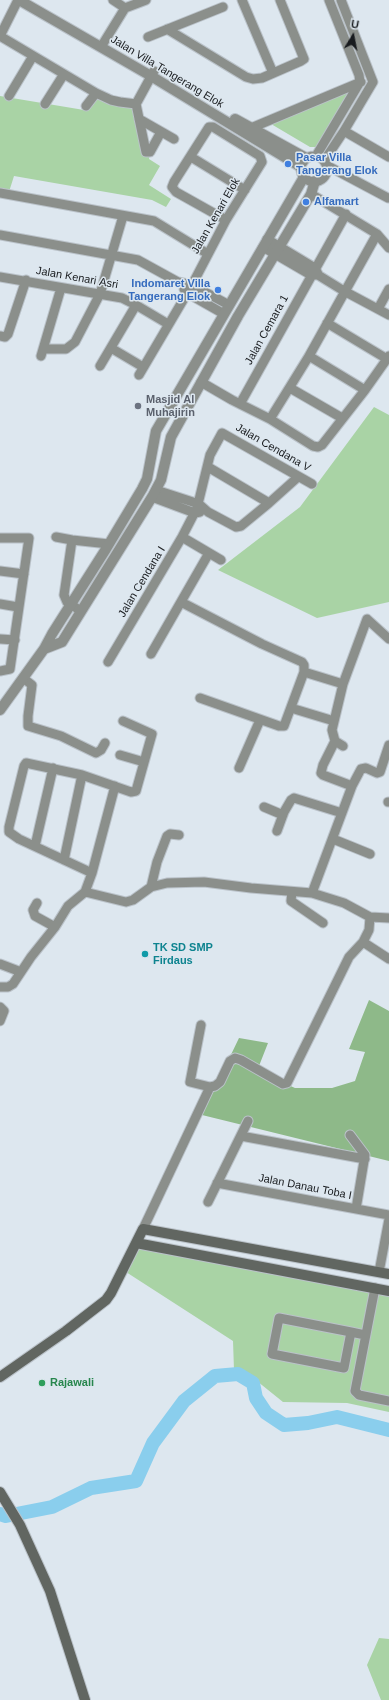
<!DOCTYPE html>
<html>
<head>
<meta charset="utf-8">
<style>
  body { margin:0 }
  #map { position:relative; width:389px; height:1700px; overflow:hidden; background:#dde7ef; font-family:Arial,sans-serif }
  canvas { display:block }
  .north { position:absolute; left:333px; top:16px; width:40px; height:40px; -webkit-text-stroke:3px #dde7ef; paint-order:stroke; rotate:10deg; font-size:11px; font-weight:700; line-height:16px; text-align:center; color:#181b1e }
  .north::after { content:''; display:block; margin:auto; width:14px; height:18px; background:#181b1e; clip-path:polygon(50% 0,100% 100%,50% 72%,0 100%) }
</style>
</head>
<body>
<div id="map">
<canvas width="389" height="1700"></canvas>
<div class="north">U</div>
</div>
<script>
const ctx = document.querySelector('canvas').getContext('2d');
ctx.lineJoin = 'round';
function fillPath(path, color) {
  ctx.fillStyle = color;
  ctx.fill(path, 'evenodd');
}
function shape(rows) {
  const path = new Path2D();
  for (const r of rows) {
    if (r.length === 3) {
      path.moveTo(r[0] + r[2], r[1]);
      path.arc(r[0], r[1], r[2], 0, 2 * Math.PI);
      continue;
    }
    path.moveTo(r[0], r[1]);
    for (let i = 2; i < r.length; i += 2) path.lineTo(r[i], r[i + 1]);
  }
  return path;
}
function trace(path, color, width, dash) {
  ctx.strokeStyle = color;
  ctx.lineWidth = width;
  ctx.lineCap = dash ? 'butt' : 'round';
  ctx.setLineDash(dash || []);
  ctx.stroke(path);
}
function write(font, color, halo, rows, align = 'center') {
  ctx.font = font + ' Arial,sans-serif';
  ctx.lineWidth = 3;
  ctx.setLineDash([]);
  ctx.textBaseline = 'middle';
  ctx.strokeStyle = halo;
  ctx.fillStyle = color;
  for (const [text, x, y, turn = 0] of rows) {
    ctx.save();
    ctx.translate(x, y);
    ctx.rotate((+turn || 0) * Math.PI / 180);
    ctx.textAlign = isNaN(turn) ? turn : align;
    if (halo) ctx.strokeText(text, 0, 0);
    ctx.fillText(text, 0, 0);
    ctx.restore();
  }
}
fillPath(shape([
  [360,82,317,147,310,147,266,121],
  [96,93,136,104,150,152,149,159,160,166,149,185,171,199,166,207,152,200,14,176,8,195,0,193,0,96,84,110],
  [374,407,389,415,389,602,317,618,218,570,300,507],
  [139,1245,389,1295,389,1412,347,1403,283,1402,247,1373,234,1370,233,1341,126,1272],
  [379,1638,389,1639,389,1700,381,1700,367,1665]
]), '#a9d3a5');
fillPath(shape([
  [369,1000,389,1011,389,1161,202,1115,239,1038,268,1043,257,1071,295,1088,332,1088,355,1081,365,1052,349,1049]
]), '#8eb989');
trace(shape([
  [0,1514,6,1516,52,1507,91,1488,136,1481,153,1443,184,1401,215,1376,238,1374,253,1383,256,1398,266,1413,284,1425,308,1423,337,1417,389,1430]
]), '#8aceed', 14);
const minor = shape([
  [113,0,125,8],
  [242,0,273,73],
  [125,8,146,0],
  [167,29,246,77,253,79,262,78,301,61,304,59,280,0],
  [0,36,96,93,111,100,120,102,136,104,154,71],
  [0,36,18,0],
  [148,37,223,7],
  [101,47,125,8],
  [9,96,33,56],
  [45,104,64,74],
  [136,104,146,152,150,152,161,132],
  [86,106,96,93],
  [139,119,174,139],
  [344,131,389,157],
  [246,132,251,128,361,82],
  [316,156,360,82,359,75,329,0],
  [314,169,13],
  [191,157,245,190],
  [324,161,344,131,373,82,341,0],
  [326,165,388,198],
  [0,193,154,221,208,254],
  [311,194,377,234,389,248],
  [0,235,138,260,178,282,192,285,229,305],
  [267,239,315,268,318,274],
  [263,247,311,275,318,275,344,291,389,315],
  [0,277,122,298,136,305,168,324],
  [184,289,187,293,224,314],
  [378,309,389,289],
  [327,323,387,359],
  [0,336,5,337,8,334,26,280],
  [111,348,143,367],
  [43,349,66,349,75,342,100,294,123,216],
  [41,356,61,288],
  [309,356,365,390],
  [100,366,136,305],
  [139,375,192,285,226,220,262,162,260,156,213,127,209,127,174,182,172,187,176,192,226,220],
  [201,382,232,400,270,419,313,446,318,447,322,445,365,390,389,356],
  [290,388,342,418],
  [240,404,346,214],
  [270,419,309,356,377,234],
  [208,467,269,503],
  [156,490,199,504,208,512,236,527,241,526,269,503,298,477],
  [152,497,195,513,200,512],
  [56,537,72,540,109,544],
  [182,537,221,560],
  [0,538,29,538,10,669,0,671],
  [72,540,64,595,67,602,81,611],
  [0,571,24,574],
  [181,602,262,644,302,662,304,665,304,672,284,726,279,726,200,698],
  [0,604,18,607],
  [0,639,15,640],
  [151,654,209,553],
  [108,662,182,537,197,508,210,455,222,433,312,484],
  [304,672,343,684],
  [23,678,32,685,28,716,28,726,61,736,96,753,101,750,105,743],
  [291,708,334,721],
  [335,741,323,765,321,773,323,775,352,786],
  [343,746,335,741,332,730,343,684,367,619,389,639],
  [120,755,144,762],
  [239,768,260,720],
  [388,802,389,802],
  [264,807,283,815],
  [277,831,284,812,291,800,294,798,342,813],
  [333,839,370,854],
  [35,846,53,768],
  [64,860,82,775],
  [92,873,19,839,9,832,9,827,24,766,26,763,82,775,131,792,136,791,152,734,123,721],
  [151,887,157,862,167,836,170,834,179,835],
  [85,892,126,902,133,900,151,887,167,883,204,882,251,888,312,893,344,903,370,917,389,918],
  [85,892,92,873,115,786],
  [292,892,291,901,323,923],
  [312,893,352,786,361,769,366,768,377,773,380,772,389,745],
  [37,903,33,910,35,916,55,927],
  [370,917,369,930,363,942,389,959],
  [0,964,21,972],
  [0,987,8,987,13,984,31,957,55,927,68,906,85,892],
  [0,1007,4,1011,0,1021],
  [210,1087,215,1086,220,1082,230,1061,235,1058,241,1060,283,1084,287,1083,349,957,363,942],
  [350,1135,365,1155,356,1209],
  [241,1136,365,1159],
  [217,1183,389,1215],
  [208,1202,248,1121],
  [143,1229,210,1087,190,1082,201,1025],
  [379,1272,389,1219],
  [375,1288,355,1391,359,1395,389,1401],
  [351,1332,344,1368,272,1354,279,1318,351,1332,365,1335]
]);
const tertiary = shape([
  [19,0,151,76,301,167],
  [235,119,306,158],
  [44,649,62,642,152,497,161,480,171,437,238,316,311,194,315,181],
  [0,710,44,649,52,634,106,549,142,489,147,479,156,431,304,177]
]);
const secondary = shape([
  [136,1243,389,1291],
  [0,1377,66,1331,106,1300,111,1293,143,1229,389,1274],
  [0,1492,20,1525,50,1591,85,1700]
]);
trace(minor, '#bac2c9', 11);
trace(tertiary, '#bac2c9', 12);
trace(secondary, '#bac2c9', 12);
trace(minor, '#8b8f8b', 9);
trace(tertiary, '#8b8f8b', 10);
trace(secondary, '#616661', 10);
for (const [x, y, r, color] of [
  [288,164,4,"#3f7fe0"],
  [306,202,4,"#3f7fe0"],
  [218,290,4,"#3f7fe0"],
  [138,406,4,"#6b7280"],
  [145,954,4,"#0f9aa8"],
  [42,1383,4,"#2e9e5b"]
]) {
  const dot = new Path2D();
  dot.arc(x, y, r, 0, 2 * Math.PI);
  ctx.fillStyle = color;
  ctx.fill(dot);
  trace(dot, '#dde7ef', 1.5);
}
write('11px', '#181b1e', '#dde7ef', [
  ["Jalan Villa Tangerang Elok",167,72,31],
  ["Jalan Kenari Elok",216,216,-60],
  ["Jalan Kenari Asri",77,278,10],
  ["Jalan Cemara 1",267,330,-61],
  ["Jalan Cendana V",273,448,30],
  ["Jalan Cendana I",142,582,-59],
  ["Jalan Danau Toba I",305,1187,11]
]);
write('bold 11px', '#366cbe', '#dde7ef', [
  ["Pasar Villa",296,158],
  ["Tangerang Elok",296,171],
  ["Alfamart",314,202],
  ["Indomaret Villa",210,284,"right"],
  ["Tangerang Elok",210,297,"right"]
], 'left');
write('bold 11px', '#5b616d', '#dde7ef', [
  ["Masjid Al",146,400],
  ["Muhajirin",146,413]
], 'left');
write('bold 11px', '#0d838f', '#dde7ef', [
  ["TK SD SMP",153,948],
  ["Firdaus",153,961]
], 'left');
write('bold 11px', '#27864d', '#dde7ef', [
  ["Rajawali",50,1383]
], 'left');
</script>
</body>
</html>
